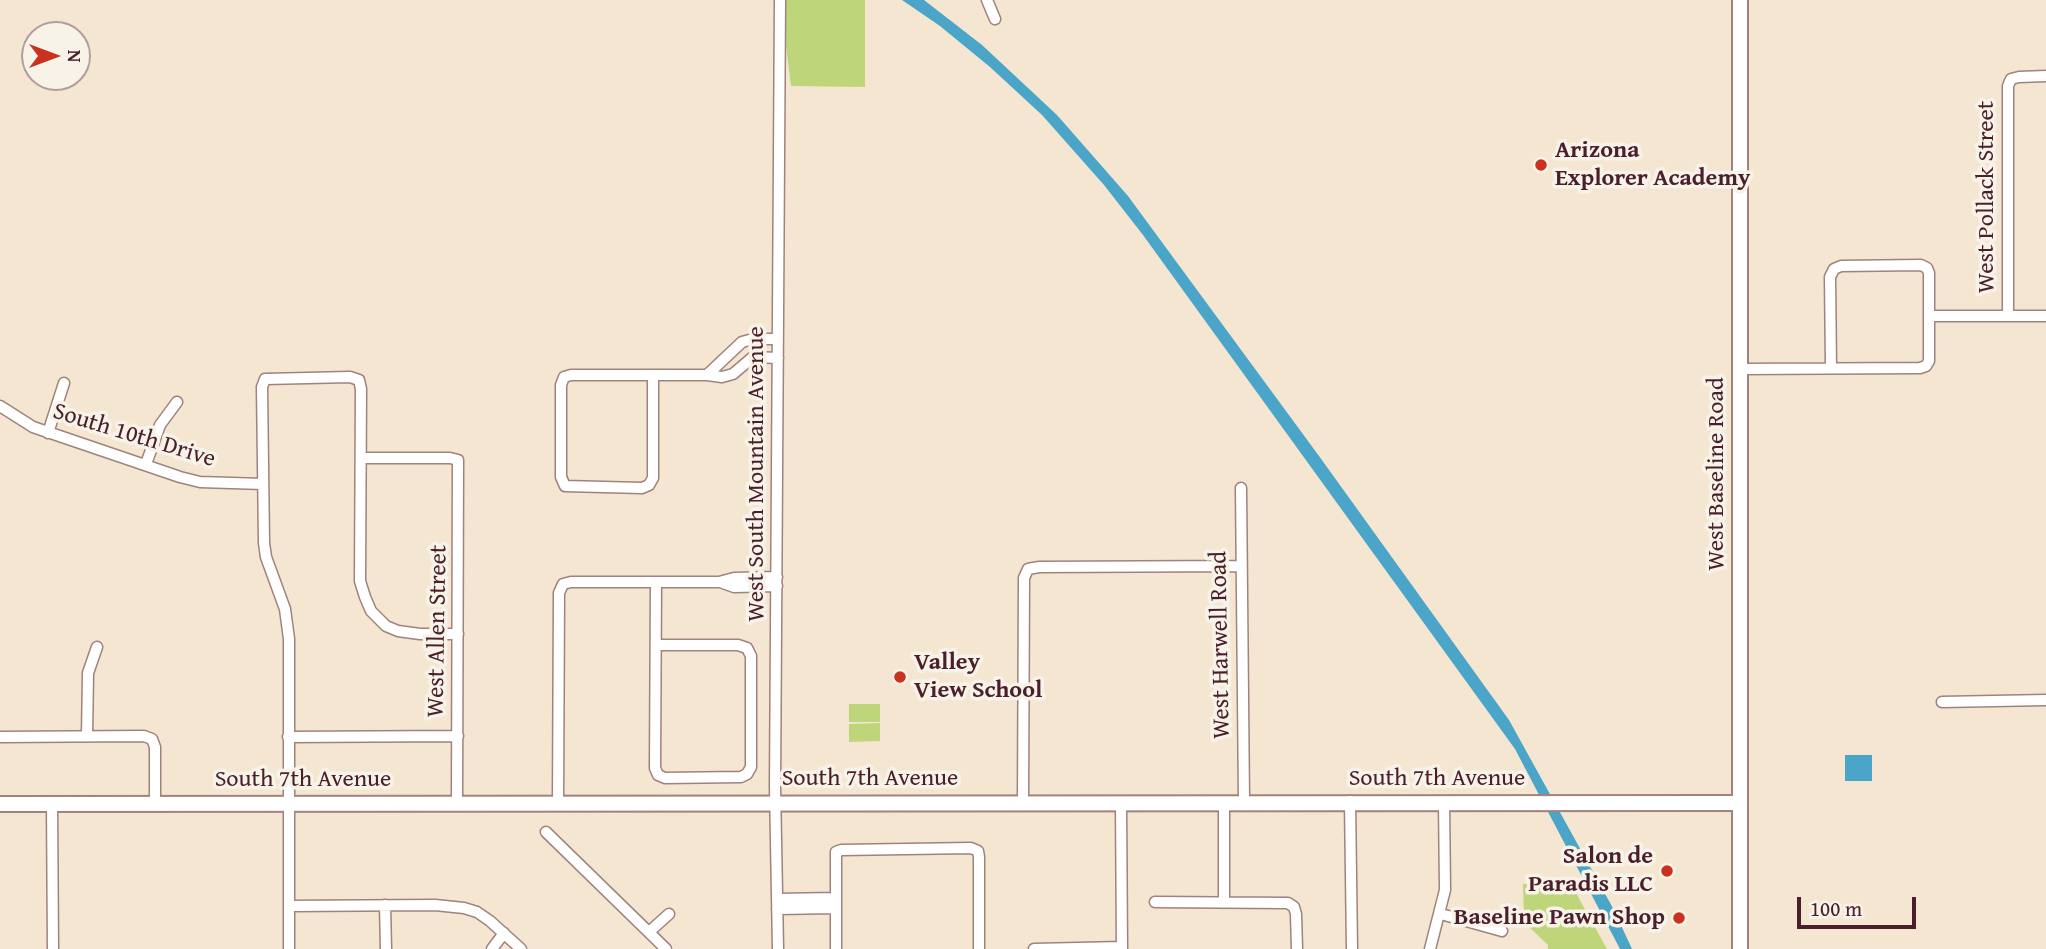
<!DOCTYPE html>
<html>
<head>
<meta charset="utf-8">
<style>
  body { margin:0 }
  #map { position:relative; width:2046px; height:949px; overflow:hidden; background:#f5e6d1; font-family:"Gentium Book Plus",serif }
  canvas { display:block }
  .north { position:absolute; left:21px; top:21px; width:70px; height:70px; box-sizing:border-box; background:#f7f3e8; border:2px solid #b29e9c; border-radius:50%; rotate:90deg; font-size:19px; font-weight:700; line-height:28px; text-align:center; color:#4a1f2b }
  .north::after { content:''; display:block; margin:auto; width:24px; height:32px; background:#c8321e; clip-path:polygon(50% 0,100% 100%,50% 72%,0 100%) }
  .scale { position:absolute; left:1797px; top:897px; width:119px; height:32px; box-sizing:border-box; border:4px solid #4a1f2b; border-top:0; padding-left:9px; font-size:21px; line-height:24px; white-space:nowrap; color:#4a1f2b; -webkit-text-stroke:5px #f7f3e8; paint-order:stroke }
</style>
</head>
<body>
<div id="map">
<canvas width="2046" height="949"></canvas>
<div class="north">N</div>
<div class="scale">100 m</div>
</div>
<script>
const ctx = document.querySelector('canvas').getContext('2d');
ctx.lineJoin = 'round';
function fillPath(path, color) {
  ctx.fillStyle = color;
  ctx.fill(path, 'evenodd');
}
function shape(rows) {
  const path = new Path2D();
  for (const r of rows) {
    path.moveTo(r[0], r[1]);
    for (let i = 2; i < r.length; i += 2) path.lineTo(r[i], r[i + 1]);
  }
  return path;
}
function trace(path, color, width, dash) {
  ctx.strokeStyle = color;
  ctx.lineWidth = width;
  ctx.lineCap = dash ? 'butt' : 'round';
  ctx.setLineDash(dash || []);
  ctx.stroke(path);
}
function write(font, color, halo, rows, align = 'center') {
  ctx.font = font + ' "Gentium Book Plus",serif';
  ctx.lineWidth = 7;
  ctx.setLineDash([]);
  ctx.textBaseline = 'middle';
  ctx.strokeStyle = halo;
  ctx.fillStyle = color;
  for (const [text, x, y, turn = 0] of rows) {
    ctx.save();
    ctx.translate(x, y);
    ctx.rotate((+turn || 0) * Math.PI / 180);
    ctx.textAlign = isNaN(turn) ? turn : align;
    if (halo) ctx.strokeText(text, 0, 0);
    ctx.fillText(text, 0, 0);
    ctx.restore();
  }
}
fillPath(shape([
  [786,0,865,0,865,87,791,86,786,46],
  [849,704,880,704,880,722,849,722],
  [880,723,880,741,849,742,849,724],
  [1523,884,1571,884,1607,949,1548,949,1548,945,1528,926,1524,918]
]), '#bfd579');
fillPath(shape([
  [902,0,924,0,982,45,1057,115,1128,196,1319,456,1509,720,1614,910,1632,949,1620,949,1515,749,1143,235,1104,185,1042,115,990,67,940,26],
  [1845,755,1872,755,1872,781,1845,781]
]), '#4aa5c8');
const street = shape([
  [987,0,995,19],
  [1929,316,2046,316],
  [2008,316,2008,86,2011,79,2019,77,2046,76],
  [1740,369,1920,368,1926,366,1929,361,1929,273,1927,268,1921,265,1841,266,1834,269,1830,277,1831,368],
  [653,375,653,478,649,485,642,488,565,486,561,477,561,385,564,377,571,375,707,375,722,377,733,374,753,357,778,358],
  [707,375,742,342,753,339,778,339],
  [0,406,33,427,180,477,200,482,263,484],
  [48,433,64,383],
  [362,458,450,458,458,460,457,803],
  [146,464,160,425,177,402],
  [1241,488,1244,802],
  [656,582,655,768,658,775,665,778,741,777,747,774,751,767,751,656,747,648,738,645,656,645],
  [720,582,734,587,777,586],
  [1942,702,2046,700],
  [87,736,88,673,97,647],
  [0,737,144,736,152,739,155,747,155,803],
  [288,737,458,736],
  [1350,801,1352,949],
  [1023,802,1024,578,1028,569,1039,567,1241,566],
  [1121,802,1122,949],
  [52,803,53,949],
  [558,803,559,593,563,584,571,582,719,582,734,578,777,577],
  [546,832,666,949],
  [777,899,835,898],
  [1155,902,1288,903,1294,907,1296,914,1297,949],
  [1224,903,1224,802],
  [385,905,386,949],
  [289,906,435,905,464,908,477,912,490,921,521,949],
  [777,909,835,908],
  [1441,914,1502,931],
  [649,932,669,914],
  [289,949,289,639,285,609,266,557,264,543,262,387,265,379,350,377,359,380,361,389,360,581,365,597,371,611,386,626,398,631,420,634,458,634],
  [492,949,504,933],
  [778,949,775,786,780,0],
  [836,949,836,852,841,850,971,848,978,851,979,857,979,949],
  [1034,949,1122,947],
  [1430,949,1445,890,1444,802]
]);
const secondary = shape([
  [0,804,1740,803]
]);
const primary = shape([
  [1740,949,1740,0]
]);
trace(street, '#a0827e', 13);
trace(secondary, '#a0827e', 18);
trace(primary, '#a0827e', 18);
trace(street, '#fff', 10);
trace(secondary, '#fff', 14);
trace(primary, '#fff', 14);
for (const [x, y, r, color] of [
  [1541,165,7,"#c8321e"],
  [900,677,7,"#c8321e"],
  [1667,871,7,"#c8321e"],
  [1679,918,7,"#c8321e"]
]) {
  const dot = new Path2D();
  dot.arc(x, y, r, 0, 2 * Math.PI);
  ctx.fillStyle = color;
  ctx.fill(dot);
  trace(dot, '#f7f3e8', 2.5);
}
write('bold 24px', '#4a1f2b', '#f7f3e8', [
  ["Arizona",1555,151],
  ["Explorer Academy",1555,179],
  ["Valley",914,663],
  ["View School",914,691],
  ["Salon de",1653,857,"right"],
  ["Paradis LLC",1653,885,"right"],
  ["Baseline Pawn Shop",1665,918,"right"]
], 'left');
write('24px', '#4a1f2b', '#f7f3e8', [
  ["West Pollack Street",1987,197,-90],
  ["South 10th Drive",134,436,17],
  ["West South Mountain Avenue",757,474,-90],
  ["West Baseline Road",1717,474,-90],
  ["West Allen Street",438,631,-89],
  ["West Harwell Road",1221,645,-91],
  ["South 7th Avenue",870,779],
  ["South 7th Avenue",1437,779],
  ["South 7th Avenue",303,780]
]);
</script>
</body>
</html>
